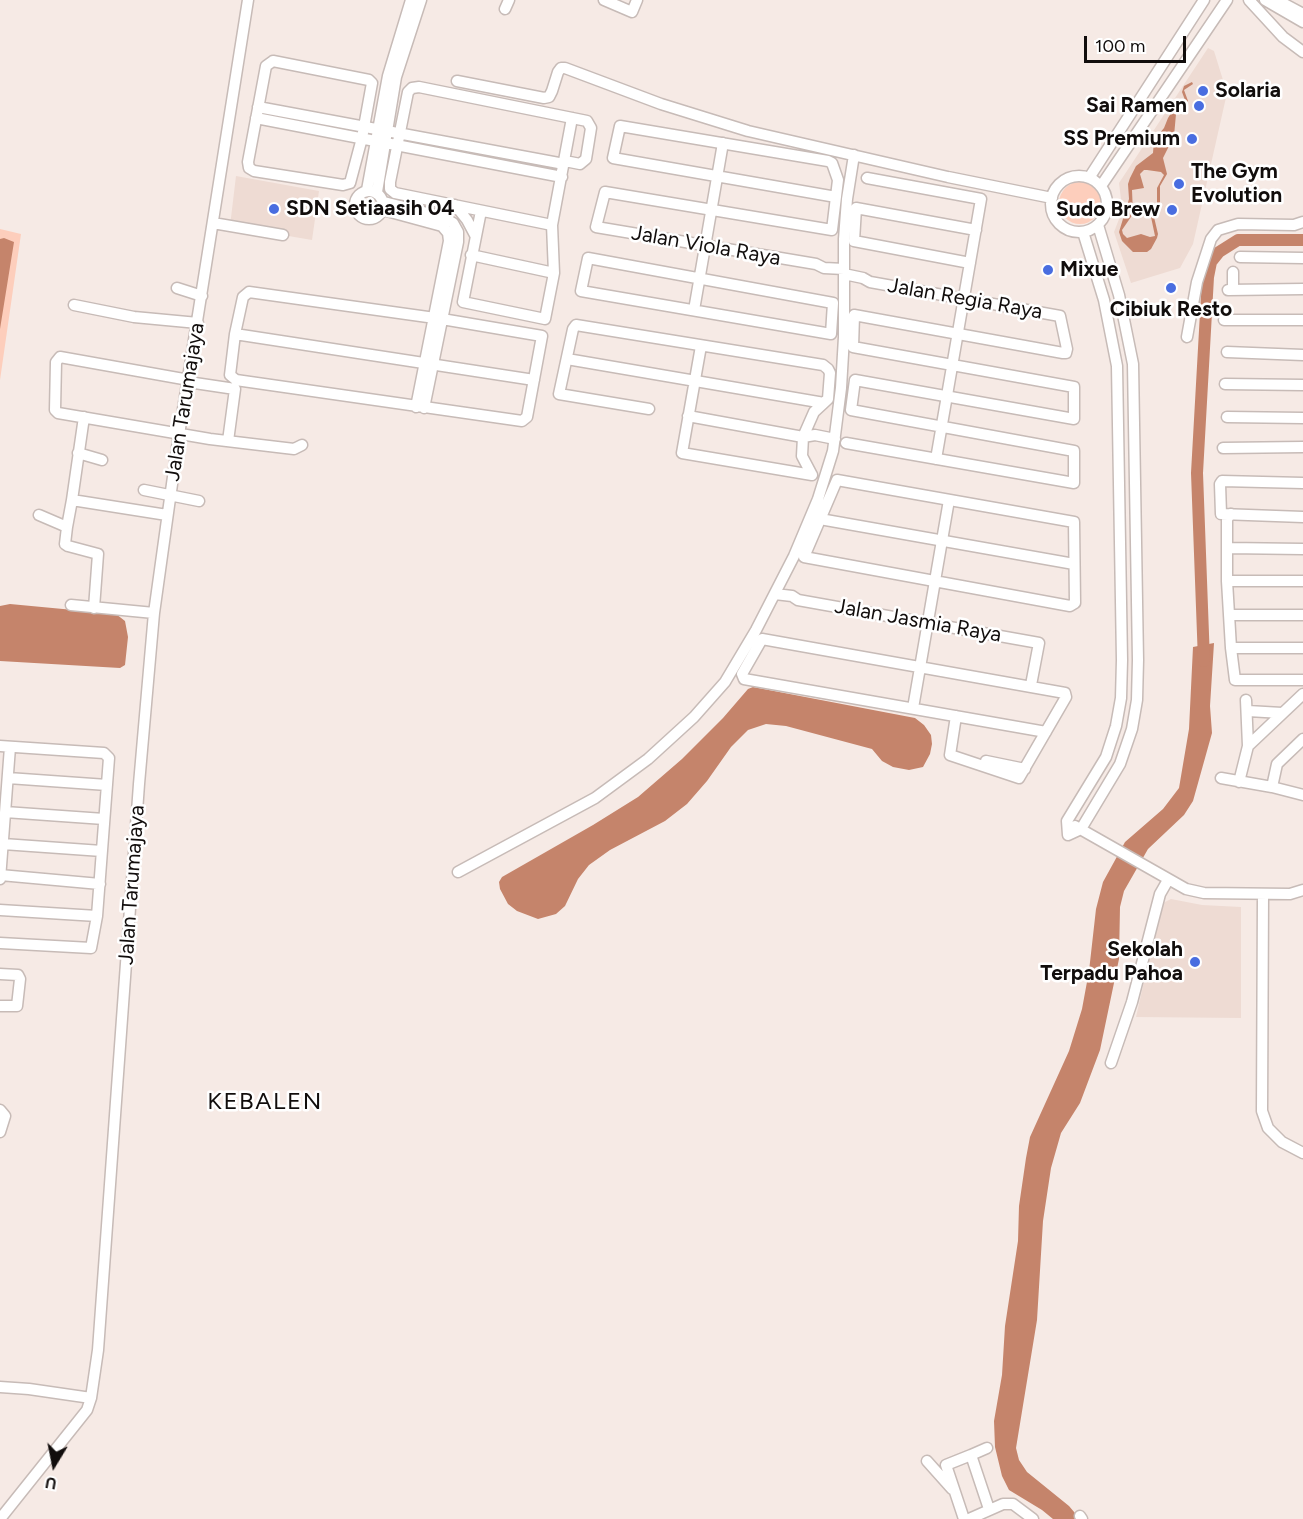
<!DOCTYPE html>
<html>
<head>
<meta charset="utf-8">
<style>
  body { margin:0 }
  #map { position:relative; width:1303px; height:1519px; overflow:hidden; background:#f6eae5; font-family:Figtree,sans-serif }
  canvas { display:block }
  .north { position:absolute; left:24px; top:1435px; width:60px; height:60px; -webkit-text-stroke:4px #fff; paint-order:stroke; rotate:190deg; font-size:16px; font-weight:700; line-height:24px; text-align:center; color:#110d0c }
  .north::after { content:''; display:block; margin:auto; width:21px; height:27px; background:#110d0c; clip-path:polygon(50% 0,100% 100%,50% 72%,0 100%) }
  .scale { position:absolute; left:1084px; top:36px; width:102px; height:27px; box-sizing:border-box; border:3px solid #110d0c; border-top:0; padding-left:8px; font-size:18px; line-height:21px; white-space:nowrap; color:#110d0c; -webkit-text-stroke:4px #fff; paint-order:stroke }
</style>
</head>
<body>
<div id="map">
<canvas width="1303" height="1519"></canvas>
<div class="north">U</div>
<div class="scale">100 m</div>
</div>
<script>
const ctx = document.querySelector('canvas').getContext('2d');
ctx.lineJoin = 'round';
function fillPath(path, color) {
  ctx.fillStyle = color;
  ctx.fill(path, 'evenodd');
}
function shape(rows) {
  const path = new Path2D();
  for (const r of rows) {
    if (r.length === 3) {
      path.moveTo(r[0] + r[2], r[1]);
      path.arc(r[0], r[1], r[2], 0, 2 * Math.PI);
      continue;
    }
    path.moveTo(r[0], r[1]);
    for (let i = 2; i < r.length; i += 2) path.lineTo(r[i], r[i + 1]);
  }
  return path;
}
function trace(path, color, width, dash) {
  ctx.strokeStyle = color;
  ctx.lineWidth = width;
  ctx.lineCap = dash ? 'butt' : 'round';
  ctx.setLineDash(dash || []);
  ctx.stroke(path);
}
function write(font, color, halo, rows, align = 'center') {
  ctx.font = font + ' Figtree,sans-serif';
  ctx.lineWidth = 5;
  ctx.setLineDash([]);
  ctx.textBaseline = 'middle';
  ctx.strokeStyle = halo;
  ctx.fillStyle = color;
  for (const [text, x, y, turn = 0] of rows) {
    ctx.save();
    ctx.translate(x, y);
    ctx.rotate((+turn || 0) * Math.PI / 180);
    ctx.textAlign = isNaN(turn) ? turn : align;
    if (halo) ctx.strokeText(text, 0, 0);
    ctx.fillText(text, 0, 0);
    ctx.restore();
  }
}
fillPath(shape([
  [1208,48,1214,51,1227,93,1193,244,1180,268,1131,283,1114,232,1121,214,1121,199,1119,183],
  [236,176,319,191,312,240,230,226],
  [1171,899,1202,905,1241,907,1241,1018,1136,1017,1161,907,1165,902]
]), '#eedbd3');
fillPath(shape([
  [1080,203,21],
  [0,229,21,234,0,380]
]), '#fdcebc');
fillPath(shape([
  [1192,82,1193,84,1184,90,1188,101,1176,114,1174,136,1163,158,1167,174,1160,186,1160,202,1154,217,1158,234,1157,238,1151,249,1147,252,1133,252,1122,241,1119,232,1129,199,1128,184,1130,178,1136,166,1153,153,1154,140,1164,128,1168,118,1175,107,1185,100,1182,92,1184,86],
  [1147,170,1161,172,1164,175,1157,188,1157,206,1151,217,1155,236,1150,237,1141,234,1127,238,1123,234,1122,230,1133,214,1132,190,1144,188,1140,174,1144,170],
  [4,238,14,242,0,329,0,239],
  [10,604,116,614,125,621,128,637,125,665,120,668,0,661,0,606],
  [1214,643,1210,706,1212,733,1193,801,1184,815,1148,849,1124,891,1120,907,1119,959,1100,1050,1080,1103,1061,1133,1051,1168,1043,1221,1037,1320,1016,1448,1019,1460,1027,1472,1069,1506,1080,1519,1053,1519,1042,1510,1009,1490,1002,1476,995,1447,994,1421,1002,1375,1005,1326,1018,1241,1019,1206,1026,1158,1030,1137,1069,1051,1082,1009,1089,971,1096,909,1103,882,1125,842,1163,809,1179,788,1189,729,1193,647],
  [753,687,915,718,924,725,931,735,932,744,930,754,923,767,909,770,893,767,882,761,872,749,786,726,766,724,748,730,731,747,707,781,687,804,665,821,610,850,589,865,578,879,565,906,556,914,538,919,517,911,508,904,500,889,499,882,502,877,593,825,638,797,682,759,723,718,748,689]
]), '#c5846b');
trace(shape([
  [1204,661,1197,473,1208,277,1211,262,1219,252,1238,240,1303,240]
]), '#c5846b', 12);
const minor = shape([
  [604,0,632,12,637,0],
  [1249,0,1283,37,1303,52],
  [1265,0,1303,22],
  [1277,0,1303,14],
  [505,9,509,0],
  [273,61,369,80,372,83,362,138,350,183,343,185,254,171,249,168,248,162,266,66,273,61],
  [457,81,544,98,549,97,552,91,558,72,561,68,565,68,661,104,748,131,948,177,1052,198],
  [258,107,564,164],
  [256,118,562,177],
  [1079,204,28],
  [867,178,981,199,936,459],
  [1089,178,1204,0],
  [1101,186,1227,0],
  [367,190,388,76,411,0],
  [369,205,14],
  [377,192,396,77,421,0],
  [836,197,613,158,620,126,828,161,832,163,838,180,832,230,605,192,596,227,816,264,824,268,844,269],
  [384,202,443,217,453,223,458,232,458,242,424,408],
  [455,205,467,220,475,235],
  [383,210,442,226,448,233,449,241,416,407],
  [481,211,463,302,545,319,554,273,552,225,572,118],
  [213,223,283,235],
  [552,225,395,193,390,189,390,182,408,92,412,88,419,87,587,121,591,128,586,159,580,164,565,161],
  [1083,232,1104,300,1117,366,1122,660,1121,698,1116,726,1106,757,1067,821,1068,835,1081,829,1120,764,1132,729,1137,700,1138,660,1133,364,1119,295,1098,225],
  [471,255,554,273],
  [1240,257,1303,258],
  [588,258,833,303,831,334,581,291,588,258],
  [970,263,854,241,856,208,976,230],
  [844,274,863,278,870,282,1060,316,1067,349,1066,353,1063,353,854,315,853,347,1074,387,1074,419,855,380,851,410,1074,451,1074,483,846,443],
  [177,288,202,296],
  [1228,290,1303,289],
  [1233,290,1233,272],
  [249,292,442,319,542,336,527,417,522,421,236,380,230,375,235,334,243,297,249,292],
  [74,305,134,317,198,323],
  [694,310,723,143],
  [1224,320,1303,320],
  [235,334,534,380],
  [1187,337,1197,282,1211,239,1218,230,1238,224,1294,225,1303,222],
  [701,346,682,453,812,475],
  [1227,352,1303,355],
  [567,359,824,403],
  [189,380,60,357,56,362,55,410,58,413,210,439,294,449,302,445],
  [188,382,235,389,228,441],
  [1225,384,1303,385],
  [649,409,559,394,573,329,576,325,823,365,828,369,830,373,828,399,814,412,803,437,802,456,812,475],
  [688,416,803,437,815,435,835,439],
  [84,417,72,500,167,515],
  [1227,417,1303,418],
  [1223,448,1303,447],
  [78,453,102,460],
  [837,480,1074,522,1075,603,1070,606,804,557,837,480],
  [1303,483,1222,481,1220,484,1221,514,1303,517],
  [144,490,199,501],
  [39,515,67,527,65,544,68,546,98,554,94,608],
  [820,519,1074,564],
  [67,527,72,500],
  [1227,548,1303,549],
  [1227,581,1227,519,1231,514],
  [775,594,792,596,798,600,1039,643,1031,685],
  [71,605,154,613],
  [1230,615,1303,615],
  [1231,648,1227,581,1303,581],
  [1303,648,1231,648,1235,680,1303,680],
  [913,708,949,500],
  [1248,711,1282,713],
  [0,746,104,753,109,758,97,916,91,948,0,943],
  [1248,746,1303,694],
  [950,755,1019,778,1066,697,1065,693,762,639,742,674,744,679,1046,732],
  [950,755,956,716],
  [986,761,1025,769],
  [8,778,107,785],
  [1221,778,1272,787,1303,795],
  [1239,782,1248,746,1246,700],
  [1272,787,1277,764,1303,739],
  [5,812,104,819],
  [1075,826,1186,889,1204,893,1290,894,1303,890],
  [3,844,102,851],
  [458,872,595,798,648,759,694,717,725,682,756,630,794,556,818,499,833,451,841,388,844,337,844,239,847,199,854,155],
  [0,875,100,884],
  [0,879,10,747],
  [1263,894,1262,1111,1268,1128,1282,1142,1303,1153],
  [0,910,97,916],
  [0,974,18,975,20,979,17,1006,0,1006],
  [1111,1063,1132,1002,1160,894,1168,880],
  [0,1110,5,1116,0,1132],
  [0,1387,29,1389,91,1398],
  [987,1448,971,1455,989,1509],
  [927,1461,952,1489],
  [1080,1516,1082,1519],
  [0,1519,87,1410,91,1398,98,1350,139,784,154,613,178,441,248,0],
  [964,1519,946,1465,971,1455],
  [969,1519,1003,1504,1013,1504,1033,1519]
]);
trace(minor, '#c7bbb7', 13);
trace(minor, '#fff', 10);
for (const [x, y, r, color] of [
  [1203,91,6,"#496de0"],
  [1199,106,6,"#496de0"],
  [1192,139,6,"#496de0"],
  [1179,184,6,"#496de0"],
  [274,209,6,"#496de0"],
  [1172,210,6,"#496de0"],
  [1048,270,6,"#496de0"],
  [1171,288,6,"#496de0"],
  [1195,962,6,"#496de0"]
]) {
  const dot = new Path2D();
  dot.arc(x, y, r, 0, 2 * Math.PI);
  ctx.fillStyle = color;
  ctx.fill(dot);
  trace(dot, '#fff', 2);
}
write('bold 21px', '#110d0c', '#fff', [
  ["Solaria",1215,91],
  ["Sai Ramen",1187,106,"right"],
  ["SS Premium",1180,139,"right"],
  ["The Gym",1191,172],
  ["Evolution",1191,196],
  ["SDN Setiaasih 04",286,209],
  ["Sudo Brew",1160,210,"right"],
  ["Mixue",1060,270],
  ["Cibiuk Resto",1171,310,"center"],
  ["Sekolah",1183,950,"right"],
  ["Terpadu Pahoa",1183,974,"right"]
], 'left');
write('21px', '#110d0c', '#fff', [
  ["Jalan Viola Raya",706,246,10],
  ["Jalan Regia Raya",965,299,10],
  ["Jalan Tarumajaya",185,402,-81],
  ["Jalan Jasmia Raya",918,621,10],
  ["Jalan Tarumajaya",132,885,-86]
]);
ctx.letterSpacing = '1.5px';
write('24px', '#110d0c', '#fff', [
  ["KEBALEN",265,1102]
]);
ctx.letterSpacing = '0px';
</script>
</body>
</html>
